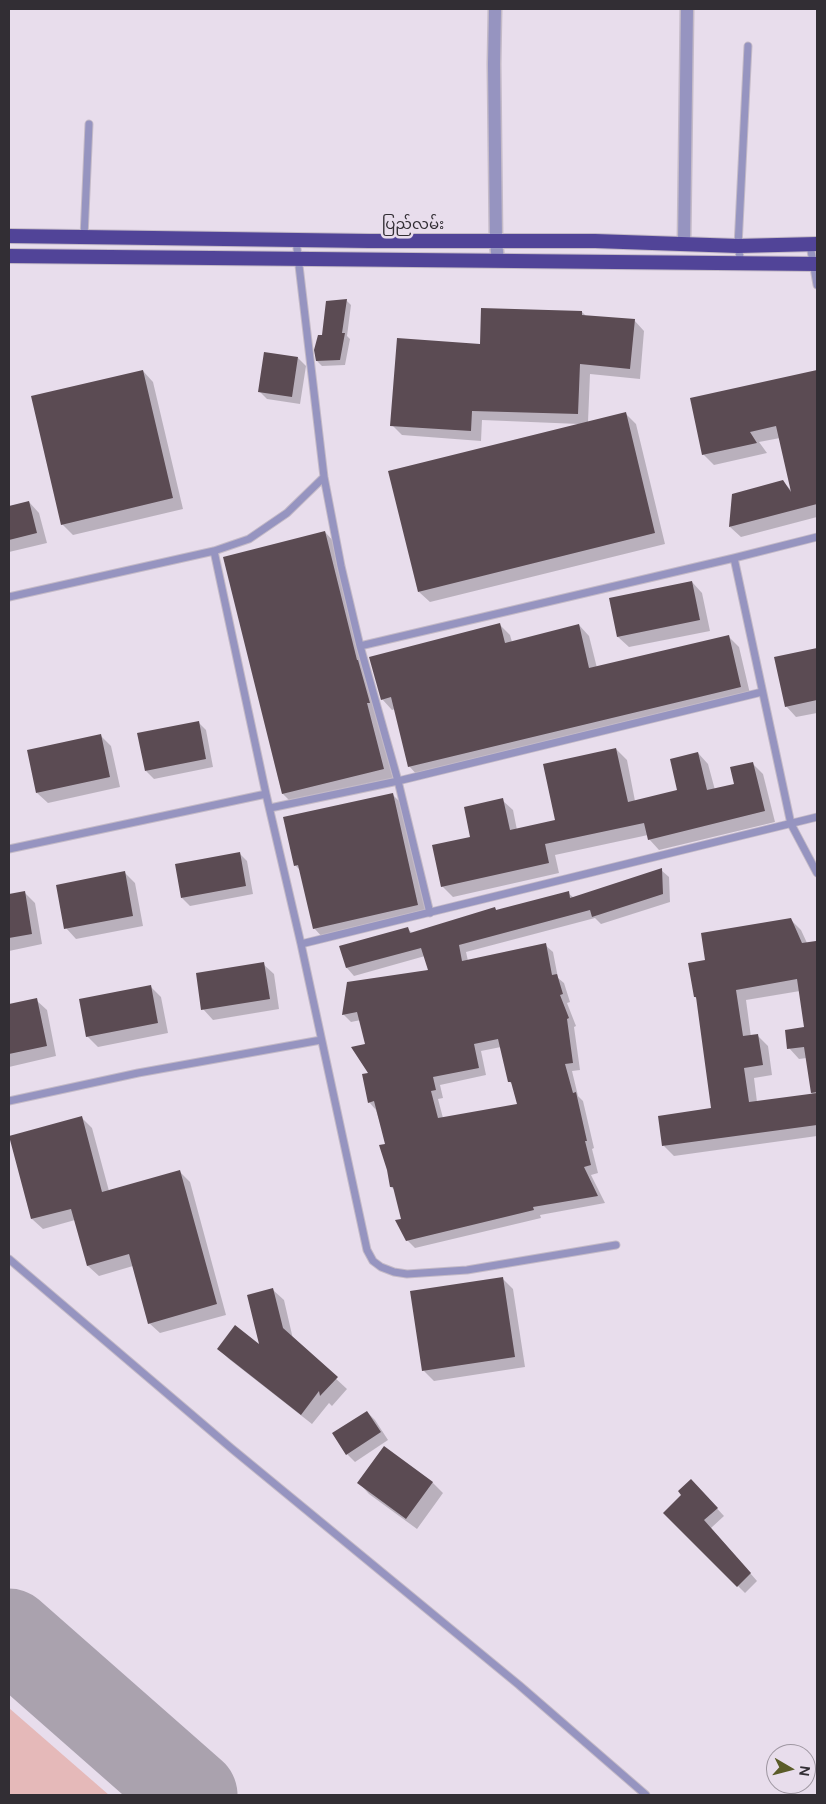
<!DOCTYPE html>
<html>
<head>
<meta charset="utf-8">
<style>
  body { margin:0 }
  #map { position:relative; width:826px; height:1804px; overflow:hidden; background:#e8ddec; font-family:"DM Sans",sans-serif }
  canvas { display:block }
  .frame { position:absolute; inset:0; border:10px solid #322e34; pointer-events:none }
  .north { position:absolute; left:766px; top:1744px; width:50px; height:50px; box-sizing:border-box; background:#e8ddec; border:1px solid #9f97a2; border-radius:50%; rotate:98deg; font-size:14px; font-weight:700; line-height:20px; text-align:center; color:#322e34 }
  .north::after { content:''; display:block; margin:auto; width:18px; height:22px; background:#5b5c29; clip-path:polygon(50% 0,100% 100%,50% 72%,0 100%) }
</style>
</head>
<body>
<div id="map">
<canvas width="826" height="1804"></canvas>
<div class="frame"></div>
<div class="north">N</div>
</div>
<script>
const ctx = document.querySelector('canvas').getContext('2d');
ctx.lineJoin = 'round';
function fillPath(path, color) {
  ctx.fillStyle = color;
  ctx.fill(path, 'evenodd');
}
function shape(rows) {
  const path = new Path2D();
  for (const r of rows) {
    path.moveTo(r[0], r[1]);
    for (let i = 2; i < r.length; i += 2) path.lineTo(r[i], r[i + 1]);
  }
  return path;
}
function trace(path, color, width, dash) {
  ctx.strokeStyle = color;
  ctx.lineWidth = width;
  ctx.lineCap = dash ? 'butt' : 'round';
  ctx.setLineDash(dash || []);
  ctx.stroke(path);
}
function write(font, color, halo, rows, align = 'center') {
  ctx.font = font + ' "DM Sans","Noto Sans Myanmar",sans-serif';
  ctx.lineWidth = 5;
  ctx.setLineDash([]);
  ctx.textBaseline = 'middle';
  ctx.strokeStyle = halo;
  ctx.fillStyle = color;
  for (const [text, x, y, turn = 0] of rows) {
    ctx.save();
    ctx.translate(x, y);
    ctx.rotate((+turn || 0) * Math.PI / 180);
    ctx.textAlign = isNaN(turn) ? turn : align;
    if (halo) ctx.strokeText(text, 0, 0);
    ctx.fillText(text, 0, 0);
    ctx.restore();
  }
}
fillPath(shape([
  [9,1708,109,1795,9,1795]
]), '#e5b9b9');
fillPath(shape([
  [346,300,351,305,347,336,350,339,345,365,322,366,317,361,323,336],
  [582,312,586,316,634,320,644,331,640,379,590,374,588,422,625,413,636,424,665,544,430,602,419,592,579,424,482,420,481,441,402,435,392,425,481,346],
  [298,358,306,366,300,404,267,399,259,391],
  [143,371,153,382,183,509,73,535,62,524],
  [817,371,817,517,741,537,730,527,783,482,792,491,780,438,759,442,767,453,714,465,703,454,691,399],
  [29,502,39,513,47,543,9,552,9,507],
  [325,532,335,543,393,779,293,804,283,794],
  [692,582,702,593,710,631,629,647,618,637,610,599],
  [500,625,510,635,512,642,579,625,589,636,597,668,728,636,739,647,751,698,419,777,409,766,395,709,392,710,382,699],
  [817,649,817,713,796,717,786,706,776,658],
  [198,722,206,730,213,767,154,779,146,771],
  [100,735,111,746,120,787,48,803,37,793],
  [616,749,627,760,635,801,679,791,698,753,708,764,715,790,735,785,752,763,763,774,775,822,659,850,649,839,648,835,555,855,559,873,453,897,442,886,471,838,502,800,513,810,517,830,557,821],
  [392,794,403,805,427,915,324,939,314,928,301,871,295,865],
  [239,853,247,861,253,894,190,906,182,898],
  [661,870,669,877,670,902,601,924,595,918,466,952,468,961,545,945,553,952,558,978,564,983,570,1002,567,1003,576,1026,574,1027,580,1070,572,1071,578,1096,583,1101,594,1148,592,1149,598,1173,591,1175,605,1203,540,1215,541,1218,415,1248,407,1240,396,1191,391,1187,387,1145,376,1110,369,1102,370,1074,366,1045,361,1020,351,1022,343,1014,430,971,425,956,354,976,347,968,341,947,408,929,412,933,495,909,497,911,568,893,574,898],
  [501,1047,510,1082,514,1086,519,1105,443,1118,438,1099,443,1098,440,1085,486,1075,481,1051],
  [125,873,135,883,143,926,76,939,66,928],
  [24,892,35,903,42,944,9,951,9,895],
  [791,920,801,930,807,943,815,942,817,944,817,1136,674,1156,664,1146,712,1109,697,999,695,997,707,961],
  [800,991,805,1028,789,1048,799,1059,807,1058,812,1095,757,1102,754,1078,772,1075,768,1046,758,1036,751,1037,746,1000],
  [263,964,274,974,279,1009,213,1020,203,1009],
  [150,986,161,997,168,1033,98,1047,87,1036],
  [36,1000,47,1010,56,1056,9,1067,9,1006],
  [82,1118,92,1128,109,1191,179,1171,190,1182,226,1315,160,1333,149,1323,133,1266,99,1276,88,1266,75,1220,43,1229,32,1219],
  [502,1278,513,1289,525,1367,434,1381,424,1371],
  [273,1290,284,1300,293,1339,347,1389,332,1406,329,1403,312,1424,229,1359,219,1349,261,1347],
  [367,1412,375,1420,388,1440,355,1462,347,1454],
  [432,1482,443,1493,417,1529,369,1494,359,1483],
  [698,1488,724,1516,711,1528,757,1581,745,1593,665,1513]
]), '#0003');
trace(shape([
  [9,1634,192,1795]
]), '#aaa2ae', 91);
fillPath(shape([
  [347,299,342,333,345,333,340,360,316,361,314,350,318,335,322,335,326,301],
  [481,308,582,311,582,315,635,319,630,369,580,364,578,414,472,411,471,431,390,426,397,338,480,344],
  [264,352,298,357,292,397,258,392],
  [143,370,173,498,61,525,31,396],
  [817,370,817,504,729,527,732,494,783,480,791,492,776,426,750,432,757,443,702,455,690,398],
  [626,412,655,533,418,592,388,471],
  [29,501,37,533,9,540,9,506],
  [325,531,357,660,358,660,370,703,367,703,384,769,282,794,223,557],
  [692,581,700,620,617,637,609,598],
  [500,623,505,643,579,624,589,668,729,635,741,687,408,767,391,697,381,700,369,657],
  [817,648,817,700,785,707,774,657],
  [199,721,206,759,145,771,137,733],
  [101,734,110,777,36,793,27,750],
  [616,748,628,802,677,790,670,759,698,752,707,790,734,784,730,767,753,762,765,811,648,840,644,823,545,844,549,863,441,887,432,845,470,837,464,807,503,798,510,830,555,820,543,764],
  [393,793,418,905,313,929,298,865,294,866,283,817],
  [240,852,246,886,181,898,175,864],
  [662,868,663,894,592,917,590,910,459,945,462,961,546,943,552,975,557,974,563,994,560,995,569,1018,567,1019,573,1063,565,1064,573,1093,576,1092,587,1141,585,1141,591,1165,584,1167,598,1196,533,1207,534,1210,406,1241,395,1220,401,1219,393,1187,390,1187,387,1170,379,1145,385,1144,374,1101,368,1103,362,1074,368,1073,351,1047,365,1044,357,1012,342,1015,347,982,428,970,421,948,346,968,339,946,408,927,410,933,495,907,496,910,569,891,570,898],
  [498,1039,508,1082,511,1082,517,1104,438,1118,431,1091,436,1090,433,1077,479,1068,474,1044],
  [125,871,133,916,64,929,56,885],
  [25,891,32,934,9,938,9,894],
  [791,918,802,943,816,941,817,951,817,1092,811,1093,804,1047,787,1049,785,1030,804,1027,797,979,736,990,743,1036,758,1034,763,1065,744,1068,749,1102,817,1093,817,1125,662,1146,658,1116,711,1108,696,997,694,997,688,963,705,960,701,933],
  [264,962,270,999,201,1010,196,973],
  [151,985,158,1023,86,1037,79,999],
  [37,998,47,1046,9,1054,9,1004],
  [82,1116,102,1192,180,1170,217,1304,148,1324,129,1254,87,1266,71,1209,31,1219,9,1136],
  [503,1277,515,1357,422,1371,410,1291],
  [273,1288,283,1328,338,1377,320,1396,319,1391,301,1415,217,1349,235,1325,259,1344,247,1295],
  [367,1411,381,1432,346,1455,332,1433],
  [384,1446,433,1482,406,1519,357,1483],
  [691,1479,718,1508,704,1520,751,1573,737,1587,663,1513,681,1495,678,1491]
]), '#5b4b53');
const service = shape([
  [84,237,89,124],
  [296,240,324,477,341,566,360,646,398,781,430,913],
  [810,245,817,285],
  [741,263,738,246,748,46],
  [214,551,266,794,301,944,367,1250,373,1261,381,1267,394,1272,407,1274,467,1270,616,1245],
  [734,558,791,824,817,873],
  [9,597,214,551,249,539,287,513,324,477],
  [360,646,734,558,817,537],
  [270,808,398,781,762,692],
  [9,849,266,794],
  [301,944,817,817],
  [9,1101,138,1073,321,1040],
  [9,1259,231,1448,519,1685,646,1795]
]);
const minor = shape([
  [495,9,494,64,496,242,498,261],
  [684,244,687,9]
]);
const trunk = shape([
  [9,236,369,241,595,241,738,246,817,244],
  [9,256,817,264]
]);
trace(service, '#c4bac7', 9);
trace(minor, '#c4bac7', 15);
trace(trunk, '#c4bac7', 16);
trace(service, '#9694c0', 7);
trace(minor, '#9694c0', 12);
trace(trunk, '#514498', 14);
write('15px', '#322e34', '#e8ddec', [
  ["ပြည်လမ်း",413,225]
]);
</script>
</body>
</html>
